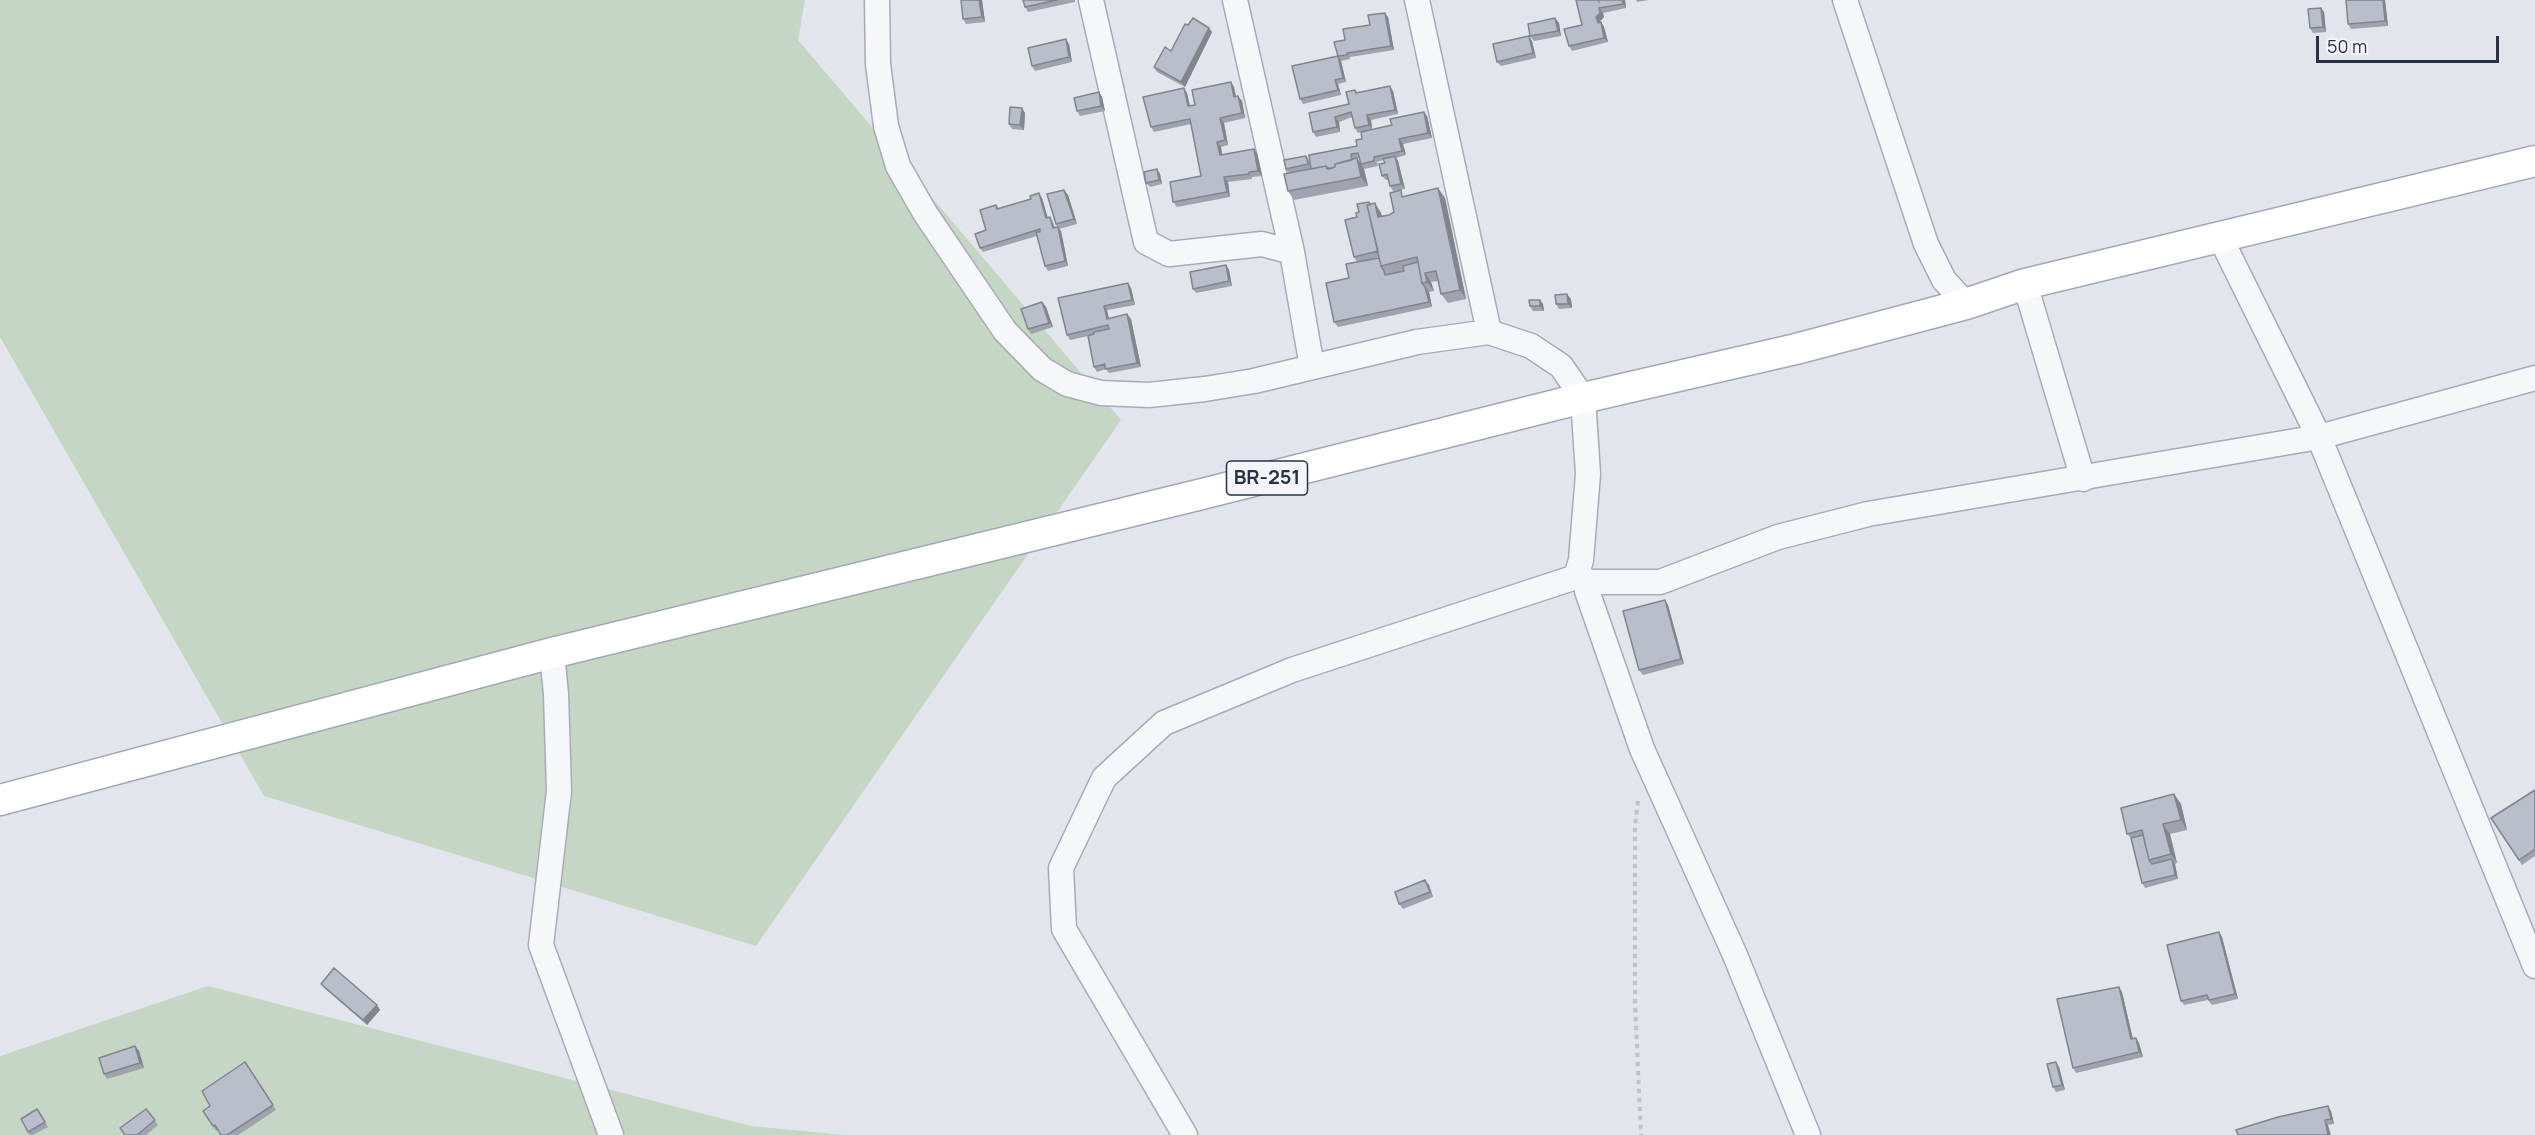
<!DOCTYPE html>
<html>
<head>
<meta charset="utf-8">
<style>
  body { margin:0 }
  #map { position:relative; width:2535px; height:1135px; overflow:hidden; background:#e3e5ec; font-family:Manrope,sans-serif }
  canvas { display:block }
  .scale { position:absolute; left:2316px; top:36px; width:183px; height:27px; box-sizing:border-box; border:3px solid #2a3045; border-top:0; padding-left:8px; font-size:18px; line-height:21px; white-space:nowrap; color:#2a3045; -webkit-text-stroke:4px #f3f5f9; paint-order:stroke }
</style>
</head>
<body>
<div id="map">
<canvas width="2535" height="1135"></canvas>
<div class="scale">50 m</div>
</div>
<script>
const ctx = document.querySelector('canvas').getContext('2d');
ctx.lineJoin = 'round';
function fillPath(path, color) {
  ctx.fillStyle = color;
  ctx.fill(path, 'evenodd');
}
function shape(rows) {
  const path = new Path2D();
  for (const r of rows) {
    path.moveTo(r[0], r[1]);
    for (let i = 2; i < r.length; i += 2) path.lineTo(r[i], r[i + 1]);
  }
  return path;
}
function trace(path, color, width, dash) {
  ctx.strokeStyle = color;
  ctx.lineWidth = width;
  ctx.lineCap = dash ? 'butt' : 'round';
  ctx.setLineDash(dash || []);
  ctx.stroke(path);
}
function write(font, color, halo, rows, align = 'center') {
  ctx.font = font + ' Manrope,sans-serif';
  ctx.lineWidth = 5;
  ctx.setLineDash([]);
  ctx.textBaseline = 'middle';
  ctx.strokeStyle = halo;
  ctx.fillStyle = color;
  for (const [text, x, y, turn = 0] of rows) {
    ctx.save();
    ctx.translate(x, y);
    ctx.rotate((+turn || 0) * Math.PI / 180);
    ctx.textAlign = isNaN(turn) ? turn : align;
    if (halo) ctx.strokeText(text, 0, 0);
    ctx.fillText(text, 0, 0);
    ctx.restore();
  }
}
fillPath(shape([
  [0,0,805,0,798,40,1121,420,756,946,264,796,0,337],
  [208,986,751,1126,844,1135,0,1135,0,1056]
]), '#c6d6c4');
const minor = shape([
  [877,0,878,64,886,126,898,166,925,213,1005,331,1042,369,1067,384,1101,393,1149,395,1205,389,1254,381,1417,342,1489,332,1531,346,1561,366,1583,398,1588,474,1581,560,1576,577],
  [1091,0,1146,242,1169,254,1262,244,1292,252],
  [1235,0,1292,252,1312,367],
  [1417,0,1489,332],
  [1845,0,1926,244,1944,280,1966,304],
  [2220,237,2319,437,2535,966],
  [2025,284,2083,479],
  [1591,582,1587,591,1642,749,1735,955,1808,1135],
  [552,653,556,694,559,791,541,945,611,1135],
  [1185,1135,1064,929,1061,868,1104,778,1164,723,1292,670,1576,577,1591,582,1660,582,1778,537,1868,514,2319,437,2535,378]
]);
const major = shape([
  [0,800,552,653,1198,495,1583,398,1796,349,1966,304,2025,284,2535,161]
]);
trace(minor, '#a8abb7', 27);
trace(major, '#a2a8b8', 33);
trace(shape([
  [1638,801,1635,826,1635,1003,1641,1135]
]), '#c1c3cb', 4, [4.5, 4.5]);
trace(minor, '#f6f7fa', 24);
trace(major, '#fff', 30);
fillPath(shape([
  [982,0,985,22,966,24,963,19],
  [1023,0,1075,0,1075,2,1028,12,1025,7],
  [1576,0,1625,0,1626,8,1603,13,1604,17,1600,22,1604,27,1608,42,1572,51,1569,46,1582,25],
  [1636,0,1649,0,1637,2],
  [2385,0,2388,26,2351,29,2348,24],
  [2321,8,2324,12,2326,32,2313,33,2310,28],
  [1385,13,1388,17,1394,50,1350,57,1350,59,1341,61,1346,82,1338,84,1341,95,1303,104,1300,99,1338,56,1345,40,1370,25],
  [1555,18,1559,23,1561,36,1534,41,1530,36],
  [1188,25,1209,28,1212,32,1185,87,1157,72,1154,67,1171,51],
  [1532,41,1536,58,1501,66,1497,62],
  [1069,44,1072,62,1035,71,1032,66],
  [1234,87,1236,97,1242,101,1245,118,1224,123,1228,145,1221,147,1222,155,1257,153,1262,176,1252,177,1252,179,1228,182,1230,197,1177,207,1173,202,1201,176,1191,124,1154,132,1151,127,1187,93,1190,106,1195,105],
  [1355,90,1357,92,1393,91,1398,114,1371,120,1372,129,1358,133,1355,128,1352,117,1339,122,1340,132,1316,137,1313,132,1349,104],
  [1099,92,1102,97,1105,111,1080,116,1077,111],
  [1022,108,1025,113,1024,130,1012,129,1009,124],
  [1427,116,1432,138,1403,144,1406,155,1396,158,1398,161,1405,189,1393,191,1390,186,1389,180,1386,180,1382,176,1385,163,1384,160,1377,162,1378,166,1364,169,1368,186,1294,200,1288,191,1289,173,1286,169,1306,156,1310,161,1357,146,1362,139],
  [1359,158,1360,163,1354,159],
  [1157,169,1160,174,1162,184,1150,187,1146,183],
  [1068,195,1077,224,1059,229,1061,231,1068,266,1048,271,1045,266,1037,236,983,252,980,248,996,205,999,208,1042,198,1048,218,1050,217,1053,222,1055,227,1057,227,1056,224],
  [1405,196,1445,198,1466,299,1448,303,1441,294,1438,281,1431,282,1434,291,1429,292,1432,307,1338,327,1334,322,1349,278,1357,262,1354,257,1357,217,1359,212,1369,202,1371,204,1375,203,1381,213,1382,216,1389,215,1394,212],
  [1379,257,1379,258,1359,262],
  [1226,265,1229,270,1232,286,1196,293,1193,289],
  [1131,288,1135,305,1107,310,1109,319,1127,314,1131,319,1141,367,1109,373,1106,369,1097,372,1094,367,1088,336,1070,340,1067,335,1058,298],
  [1571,299,1572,308,1559,309,1556,304],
  [1540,300,1543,304,1544,311,1533,311,1530,306],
  [1042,302,1046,307,1053,327,1031,334,1028,329],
  [1668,605,1684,664,1643,675,1639,670],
  [2535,790,2535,856,2522,865,2491,818],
  [2174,794,2181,804,2187,830,2170,834,2177,863,2175,864,2178,879,2145,888,2142,883,2131,838,2127,834],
  [1429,885,1433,897,1403,909,1399,904],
  [2219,932,2222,937,2238,999,2212,1005,2208,1000,2184,1005,2181,1001],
  [321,984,377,1005,380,1010,367,1025,324,988],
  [2119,987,2122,992,2133,1039,2139,1043,2143,1057,2076,1073,2073,1068],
  [135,1046,139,1051,144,1068,107,1079,104,1074],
  [245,1062,276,1110,238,1135,221,1135,218,1130,216,1131,203,1111,210,1106],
  [2059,1067,2065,1090,2056,1092,2053,1087],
  [146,1109,158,1125,146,1135,125,1135],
  [2331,1111,2334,1124,2328,1125,2238,1135],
  [41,1114,48,1127,33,1135,30,1135,28,1132]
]), '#a0a3ae');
fillPath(shape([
  [979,0,982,0,985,22,982,17],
  [1622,0,1625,0,1626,8,1623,4],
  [2383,0,2385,0,2388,26,2385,21],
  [1599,8,1603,13,1604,17,1598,23,1596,17],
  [2321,8,2324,12,2326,32,2323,27],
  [1385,13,1388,17,1394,50,1391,46],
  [1555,18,1559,23,1561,36,1558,31],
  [1601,22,1604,27,1608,42,1604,38],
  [1209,28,1212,32,1185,87,1181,82],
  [1529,36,1532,41,1536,58,1533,53],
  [1066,39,1069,44,1072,62,1069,57],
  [1338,56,1341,61,1346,82,1343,78],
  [1335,80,1338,84,1341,95,1338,90],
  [1231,82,1234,87,1237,102,1234,97],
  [1390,86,1393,91,1398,114,1395,110],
  [1184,88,1187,93,1191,111,1188,106],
  [1099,92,1102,97,1105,111,1101,106],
  [1238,96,1242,101,1245,118,1242,113],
  [1022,108,1025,113,1024,130,1020,125],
  [1424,112,1427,116,1432,138,1428,133],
  [1367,115,1371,120,1372,129,1369,125],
  [1335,117,1339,122,1340,132,1337,127],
  [1220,118,1224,123,1228,145,1225,140],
  [1399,139,1403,144,1406,155,1402,151],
  [1217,142,1221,147,1223,160,1220,155],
  [1254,149,1257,153,1262,176,1258,171],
  [1395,156,1398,161,1405,189,1401,184],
  [1357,158,1364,169,1368,186,1361,177],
  [1157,169,1160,174,1162,184,1159,180],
  [1224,177,1228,182,1230,197,1227,192],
  [1438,188,1445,198,1466,299,1460,290],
  [1064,190,1068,195,1077,224,1074,219],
  [1039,193,1042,198,1049,223,1046,218],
  [1375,203,1381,213,1384,227,1378,217],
  [1058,227,1061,231,1068,266,1065,261],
  [1226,265,1229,270,1232,286,1229,281],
  [1425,273,1431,282,1434,291,1427,282],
  [1128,283,1131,288,1135,305,1132,300],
  [1425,287,1429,292,1432,307,1429,302],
  [1567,294,1571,299,1572,308,1568,304],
  [1540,300,1543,304,1544,311,1540,306],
  [1042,302,1046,307,1053,327,1049,323],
  [1104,306,1107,310,1110,324,1107,319],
  [1127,314,1131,319,1141,367,1137,363],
  [1665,600,1668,605,1684,664,1681,659],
  [2174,794,2181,804,2187,830,2181,820],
  [2163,824,2170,834,2177,863,2171,854],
  [2172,859,2175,864,2178,879,2175,875],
  [1425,880,1429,885,1433,897,1430,892],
  [2219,932,2222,937,2238,999,2235,994],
  [2119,987,2122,992,2134,1044,2131,1039],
  [377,1005,380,1010,367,1025,363,1020],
  [2136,1038,2139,1043,2143,1057,2139,1052],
  [135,1046,139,1051,144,1068,140,1063],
  [2056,1062,2059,1067,2065,1090,2062,1085],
  [2328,1106,2331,1111,2334,1124,2331,1119],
  [2325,1120,2328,1125,2331,1135,2328,1135]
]), '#82858d');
const building = shape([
  [961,0,979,0,982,17,963,19,961,0],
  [1023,0,1057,0,1025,7,1023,0],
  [1576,0,1598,0,1599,2,1598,0,1622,0,1623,4,1599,8,1600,13,1596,17,1598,23,1601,22,1604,38,1569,46,1564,29,1582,25,1576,0],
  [2346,0,2383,0,2385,21,2348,24,2346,0],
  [2321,8,2323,27,2310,28,2308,9,2321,8],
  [1385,13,1391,46,1347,53,1347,55,1338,56,1334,42,1345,40,1343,29,1370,25,1368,15,1385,13],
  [1193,18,1209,28,1181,82,1154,67,1165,47,1171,51,1185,24,1188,25,1193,18],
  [1555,18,1558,31,1530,36,1528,24,1555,18],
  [1529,36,1533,53,1497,62,1493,44,1529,36],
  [1066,39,1069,57,1032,66,1028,48,1066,39],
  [1338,56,1343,78,1335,80,1338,90,1300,99,1292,66,1338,56],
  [1231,82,1234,97,1238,96,1242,113,1220,118,1225,140,1217,142,1220,155,1254,149,1258,171,1249,172,1249,174,1224,177,1227,192,1173,202,1170,182,1201,176,1190,119,1151,127,1143,97,1184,88,1188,106,1195,105,1192,90,1231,82],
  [1390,86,1395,110,1367,115,1369,125,1355,128,1351,112,1335,117,1337,127,1313,132,1309,113,1349,104,1346,92,1355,90,1356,93,1390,86],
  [1099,92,1101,106,1077,111,1074,98,1099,92],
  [1010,107,1022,108,1020,125,1009,124,1010,107],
  [1424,112,1428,133,1399,139,1402,151,1374,157,1374,161,1361,164,1358,153,1351,154,1352,160,1335,164,1335,167,1329,169,1326,166,1311,169,1309,155,1357,146,1356,140,1362,139,1361,132,1392,125,1390,119,1424,112],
  [1306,156,1308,164,1286,169,1284,160,1306,156],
  [1395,156,1401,184,1390,186,1387,174,1382,176,1379,164,1385,163,1383,159,1395,156],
  [1357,158,1361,177,1288,191,1284,174,1326,166,1327,169,1335,167,1335,164,1357,158],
  [1157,169,1159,180,1146,183,1144,172,1157,169],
  [1438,188,1460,290,1441,294,1436,271,1425,273,1427,282,1422,283,1417,257,1381,266,1367,205,1375,203,1378,217,1389,215,1394,212,1390,193,1401,190,1402,197,1438,188],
  [1064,190,1074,219,1056,224,1047,194,1064,190],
  [1039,193,1046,218,1050,217,1053,228,1058,227,1065,261,1045,266,1036,232,1040,232,1040,229,980,248,975,234,986,230,980,210,996,205,997,209,1031,199,1030,196,1039,193],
  [1369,202,1370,205,1367,205,1378,251,1354,257,1345,220,1357,217,1356,213,1359,212,1357,204,1369,202],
  [1379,258,1381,266,1384,271,1385,275,1404,271,1403,266,1418,262,1422,283,1425,287,1429,302,1334,322,1326,283,1349,278,1346,264,1379,258],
  [1226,265,1229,281,1193,289,1190,272,1226,265],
  [1128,283,1132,300,1104,306,1107,319,1127,314,1137,363,1105,369,1105,364,1094,367,1088,336,1094,334,1094,332,1109,329,1108,325,1067,335,1058,298,1128,283],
  [1567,294,1568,304,1556,304,1555,295,1567,294],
  [1529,300,1540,300,1540,306,1530,306,1529,300],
  [1042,302,1049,323,1028,329,1021,309,1042,302],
  [1665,600,1681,659,1639,670,1623,611,1665,600],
  [2535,790,2535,849,2519,860,2491,818,2535,790],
  [2174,794,2181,820,2163,824,2171,854,2149,860,2142,830,2127,834,2121,808,2174,794],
  [2143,835,2149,860,2152,864,2172,859,2175,875,2142,883,2131,838,2143,835],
  [1425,880,1430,892,1399,904,1395,892,1425,880],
  [2219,932,2235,994,2209,1000,2207,995,2181,1001,2167,945,2219,932],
  [334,968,377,1005,363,1020,321,984,334,968],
  [2119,987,2131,1039,2136,1038,2139,1052,2073,1068,2057,999,2119,987],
  [135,1046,140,1063,104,1074,99,1058,135,1046],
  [245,1062,273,1105,227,1135,221,1135,215,1125,213,1126,203,1111,210,1106,202,1091,245,1062],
  [2056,1062,2062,1085,2053,1087,2047,1064,2056,1062],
  [2328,1106,2331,1119,2325,1120,2328,1135,2238,1135,2236,1130,2278,1117,2328,1106],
  [37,1109,45,1122,28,1132,21,1119,37,1109],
  [146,1109,155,1120,137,1135,125,1135,120,1128,146,1109]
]);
fillPath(building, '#babeca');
trace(building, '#82858d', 1.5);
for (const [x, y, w] of [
  [1267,478,81]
]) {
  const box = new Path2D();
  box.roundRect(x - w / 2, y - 17, w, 34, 4.5);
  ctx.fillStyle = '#f3f5f9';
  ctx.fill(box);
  trace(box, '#2a3045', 1.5);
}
write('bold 20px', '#2a3045', null, [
  ["BR-251",1267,478]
]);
</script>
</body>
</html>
